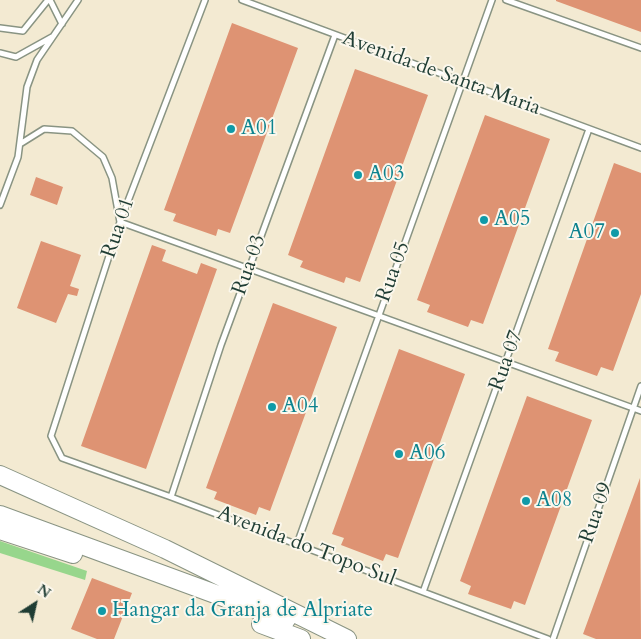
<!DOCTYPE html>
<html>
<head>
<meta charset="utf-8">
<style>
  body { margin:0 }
  #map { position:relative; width:641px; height:639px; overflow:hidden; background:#f3ead2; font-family:Cardo,serif }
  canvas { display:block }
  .north { position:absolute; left:10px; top:579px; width:50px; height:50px; -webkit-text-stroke:4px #fbf7ec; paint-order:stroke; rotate:35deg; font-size:14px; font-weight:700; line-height:20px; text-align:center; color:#1f3d34 }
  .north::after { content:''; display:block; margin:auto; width:18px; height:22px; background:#1f3d34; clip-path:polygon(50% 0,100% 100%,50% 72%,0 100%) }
</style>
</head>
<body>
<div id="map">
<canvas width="641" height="639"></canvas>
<div class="north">N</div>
</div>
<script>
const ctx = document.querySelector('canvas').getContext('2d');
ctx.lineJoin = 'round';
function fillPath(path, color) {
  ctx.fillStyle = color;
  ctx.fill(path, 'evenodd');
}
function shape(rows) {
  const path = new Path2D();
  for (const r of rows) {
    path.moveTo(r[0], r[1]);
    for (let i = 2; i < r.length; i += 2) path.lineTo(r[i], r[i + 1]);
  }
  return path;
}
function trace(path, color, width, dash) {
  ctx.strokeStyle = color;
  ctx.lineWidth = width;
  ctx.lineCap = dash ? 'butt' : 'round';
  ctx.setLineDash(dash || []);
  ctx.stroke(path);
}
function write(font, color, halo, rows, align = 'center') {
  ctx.font = font + ' Cardo,serif';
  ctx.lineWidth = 4;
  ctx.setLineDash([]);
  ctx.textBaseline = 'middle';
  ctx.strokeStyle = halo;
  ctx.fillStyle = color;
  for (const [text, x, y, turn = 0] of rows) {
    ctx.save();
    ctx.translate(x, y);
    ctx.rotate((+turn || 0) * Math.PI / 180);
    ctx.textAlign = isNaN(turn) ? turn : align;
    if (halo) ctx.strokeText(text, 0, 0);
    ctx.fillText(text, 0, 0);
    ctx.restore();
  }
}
fillPath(shape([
  [0,541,87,571,85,580,0,553]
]), '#97d68c');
fillPath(shape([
  [556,0,641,0,641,32,556,1],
  [232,23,298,48,230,233,218,229,216,236,173,221,176,214,164,210],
  [355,69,428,95,360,282,346,277,344,283,300,267,303,261,288,255],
  [485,115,550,139,483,324,471,320,468,327,427,312,430,305,417,300],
  [614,163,641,173,641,294,613,371,601,367,597,376,555,361,559,352,548,349],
  [36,177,63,187,57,205,30,195],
  [41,241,81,255,70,286,79,289,77,296,68,294,56,323,17,308],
  [152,245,166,250,162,261,197,274,201,263,217,269,146,469,81,446],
  [273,303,337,327,270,511,259,507,256,515,214,499,217,492,206,488],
  [399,349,465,374,398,558,386,554,383,561,341,545,344,538,332,534],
  [527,396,592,420,525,605,514,601,511,609,468,594,471,586,460,581],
  [640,478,641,639,596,639,583,634],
  [92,578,132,593,114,639,97,639,71,629]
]), '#de9373');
const service = shape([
  [50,0,62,24],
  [205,0,120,222,51,436,62,458,171,497,548,639],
  [242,0,641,148],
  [506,0,641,48],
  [0,28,23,31,48,0],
  [0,53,16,57,52,37],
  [20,144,44,129,72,131,103,157,112,178,120,222,641,411],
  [0,205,18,157,27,87,37,60,78,0],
  [171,497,221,345,335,35],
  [297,544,492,0],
  [423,592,589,129],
  [553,639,641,386]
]);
const trunk = shape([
  [0,475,165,549,347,639],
  [0,515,286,620],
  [0,530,73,554],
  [261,624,301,639]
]);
trace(service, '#899483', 8);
trace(trunk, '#899483', 20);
trace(service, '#fff', 5);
trace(trunk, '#fff', 18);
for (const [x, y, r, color] of [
  [231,129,5,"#0f9aa8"],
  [358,175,5,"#0f9aa8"],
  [484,220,5,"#0f9aa8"],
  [615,233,5,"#0f9aa8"],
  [272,407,5,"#0f9aa8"],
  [399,454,5,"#0f9aa8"],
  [526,501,5,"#0f9aa8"],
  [102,611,5,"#0f9aa8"]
]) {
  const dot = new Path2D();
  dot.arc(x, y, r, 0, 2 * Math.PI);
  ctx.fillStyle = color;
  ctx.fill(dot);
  trace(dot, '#fbf7ec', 2);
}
write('21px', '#1f3d34', '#fbf7ec', [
  ["Avenida de Santa Maria",441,74,20],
  ["Rua 01",119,228,-71],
  ["Rua 03",250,265,-70],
  ["Rua 05",394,272,-70],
  ["Rua 07",507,361,-70],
  ["Rua 09",597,513,-71],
  ["Avenida do Topo Sul",306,547,21]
]);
write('21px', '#0d838f', '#fbf7ec', [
  ["A01",241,129],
  ["A03",368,175],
  ["A05",494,220],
  ["A07",605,233,"right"],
  ["A04",282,407],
  ["A06",409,454],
  ["A08",536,501],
  ["Hangar da Granja de Alpriate",112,611]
], 'left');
</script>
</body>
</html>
